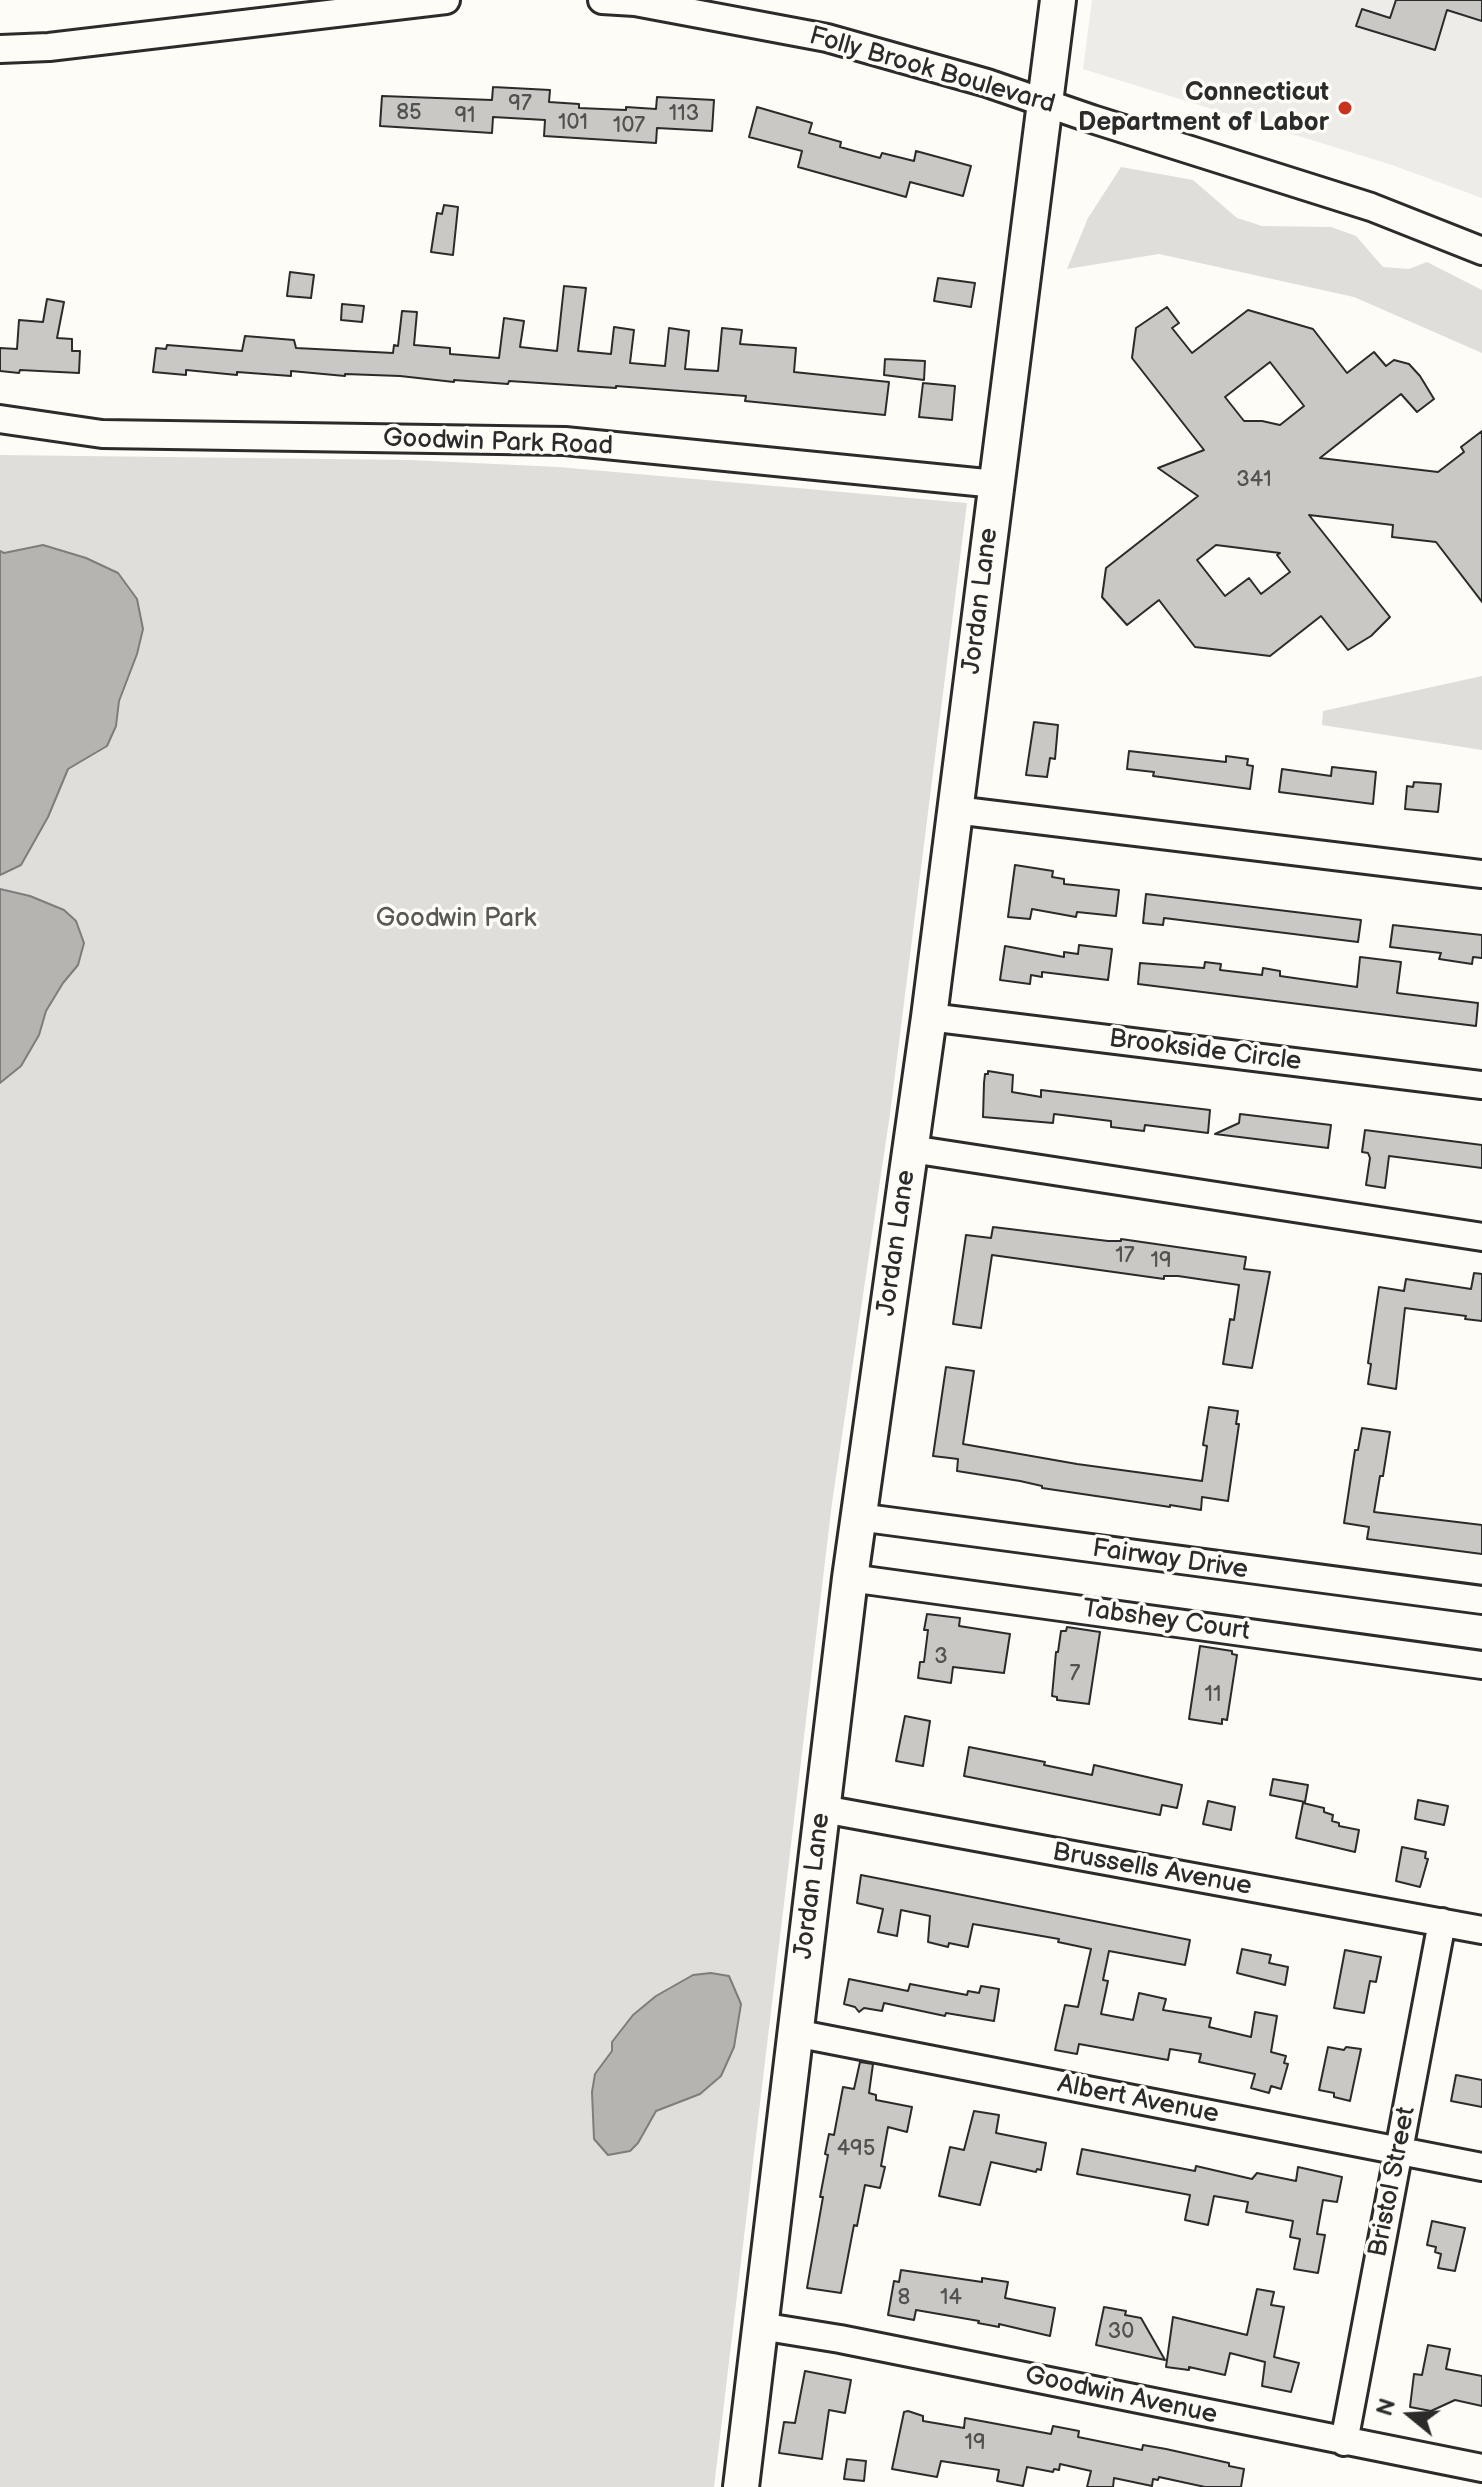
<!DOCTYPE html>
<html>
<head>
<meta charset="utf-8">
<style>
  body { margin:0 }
  #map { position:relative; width:1482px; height:2487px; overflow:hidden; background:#fdfcf7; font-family:"Balsamiq Sans",sans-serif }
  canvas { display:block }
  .north { position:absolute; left:1370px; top:2375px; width:80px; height:80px; -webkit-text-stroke:6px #fdfcf7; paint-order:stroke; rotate:288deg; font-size:22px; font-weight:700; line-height:32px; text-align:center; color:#2b2b2b }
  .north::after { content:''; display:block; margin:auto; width:28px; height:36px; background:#2b2b2b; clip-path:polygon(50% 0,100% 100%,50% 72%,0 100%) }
</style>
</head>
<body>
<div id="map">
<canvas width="1482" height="2487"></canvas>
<div class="north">N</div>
</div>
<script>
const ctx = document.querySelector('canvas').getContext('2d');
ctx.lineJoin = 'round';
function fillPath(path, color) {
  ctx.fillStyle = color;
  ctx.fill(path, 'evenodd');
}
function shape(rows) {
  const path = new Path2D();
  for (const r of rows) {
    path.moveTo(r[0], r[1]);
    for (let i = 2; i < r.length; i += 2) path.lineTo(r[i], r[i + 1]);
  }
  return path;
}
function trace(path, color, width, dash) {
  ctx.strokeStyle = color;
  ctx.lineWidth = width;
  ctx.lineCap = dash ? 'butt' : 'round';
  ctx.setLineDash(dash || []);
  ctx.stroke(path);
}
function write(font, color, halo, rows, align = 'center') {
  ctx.font = font + ' "Balsamiq Sans",sans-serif';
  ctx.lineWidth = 7;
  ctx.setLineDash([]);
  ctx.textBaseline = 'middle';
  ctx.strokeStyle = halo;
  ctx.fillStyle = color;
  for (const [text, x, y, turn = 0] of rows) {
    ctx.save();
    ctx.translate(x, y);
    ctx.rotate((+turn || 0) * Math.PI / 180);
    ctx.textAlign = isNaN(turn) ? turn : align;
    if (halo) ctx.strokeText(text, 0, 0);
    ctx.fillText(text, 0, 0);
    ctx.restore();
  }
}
fillPath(shape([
  [1092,0,1482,0,1482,198,1392,165,1083,69]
]), '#edece8');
fillPath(shape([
  [1121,167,1193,180,1237,218,1262,226,1331,227,1356,236,1383,267,1409,269,1427,262,1482,290,1482,353,1354,297,1159,254,1067,269,1088,218],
  [0,455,410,460,558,467,967,503,890,1114,832,1503,714,2487,0,2487],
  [1482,676,1482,750,1322,725,1323,711]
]), '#dfdeda');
const water = shape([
  [43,545,86,558,118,573,137,599,143,629,137,654,119,701,116,726,107,746,68,769,48,817,21,865,0,875,0,551,4,553,43,545],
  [0,889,30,896,64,910,76,921,84,943,78,965,63,983,46,1011,39,1035,21,1066,0,1083,0,889],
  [711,1973,729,1976,741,2004,734,2047,721,2076,700,2094,656,2111,638,2143,630,2151,608,2155,594,2139,592,2092,595,2074,612,2051,612,2042,633,2015,656,1996,693,1975,711,1973]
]);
fillPath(water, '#b5b4b1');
trace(water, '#7e7d7b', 2);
const building = shape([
  [1396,0,1482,0,1482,21,1447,10,1435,50,1356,26,1362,9,1390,18,1396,0],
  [493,87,550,90,549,102,579,104,579,108,626,110,626,107,656,109,657,97,714,100,712,131,657,128,656,143,544,136,545,120,493,117,492,133,380,126,382,96,492,100,493,87],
  [757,107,812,123,809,133,841,142,840,147,880,158,882,153,914,161,916,151,971,166,963,196,910,182,906,197,798,167,802,151,749,137,757,107],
  [444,205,458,207,453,255,431,252,437,213,442,214,444,205],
  [290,272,314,275,311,298,287,296,290,272],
  [938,278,975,283,971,307,934,301,938,278],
  [564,286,586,288,578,351,611,354,614,327,634,330,630,363,665,366,669,328,689,331,685,369,718,371,722,328,742,330,740,344,796,348,794,372,889,382,885,415,745,401,746,396,616,386,616,388,509,381,508,384,454,380,454,382,400,376,345,374,345,376,291,371,291,376,237,372,237,375,186,370,186,375,153,372,156,348,166,349,167,345,242,351,245,336,294,340,296,348,393,353,394,345,398,346,402,311,417,312,414,345,450,348,450,354,499,358,504,318,524,321,520,347,557,351,564,286],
  [47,299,64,302,57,338,72,339,72,351,80,351,79,373,20,370,19,373,0,371,0,348,17,349,19,320,43,322,47,299],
  [342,304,364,306,362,322,341,320,342,304],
  [1167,307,1179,323,1172,328,1192,353,1248,310,1313,329,1347,373,1374,352,1386,366,1394,360,1409,364,1420,376,1434,399,1417,412,1401,394,1320,458,1438,472,1464,452,1461,447,1482,431,1482,602,1436,542,1392,537,1393,525,1309,515,1390,617,1371,636,1348,650,1321,616,1270,656,1195,647,1159,600,1127,625,1102,597,1106,568,1198,496,1158,468,1204,450,1132,358,1136,328,1167,307],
  [1270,362,1304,406,1280,425,1262,421,1244,421,1225,397,1270,362],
  [1216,545,1280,553,1277,555,1290,572,1261,594,1249,578,1225,596,1197,560,1216,545],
  [885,359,925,361,924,380,884,375,885,359],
  [923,383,955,386,952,420,919,417,923,383],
  [1034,722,1058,725,1055,759,1050,758,1047,777,1026,775,1034,722],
  [1129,751,1226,762,1226,756,1248,759,1247,765,1253,766,1250,789,1153,776,1154,772,1127,769,1129,751],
  [1332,767,1376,772,1373,804,1279,792,1282,769,1331,776,1332,767],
  [1414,782,1441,784,1438,812,1405,809,1407,786,1413,787,1414,782],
  [1015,865,1053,871,1052,877,1064,879,1064,884,1119,890,1116,916,1077,912,1076,917,1032,909,1030,919,1008,917,1015,865],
  [1146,894,1361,920,1358,942,1164,918,1163,925,1143,923,1146,894],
  [1393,925,1482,935,1482,958,1473,957,1472,964,1439,959,1441,953,1390,947,1393,925],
  [1079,945,1112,949,1108,980,1042,972,1042,977,1031,975,1030,984,1000,980,1005,946,1064,957,1064,952,1078,954,1079,945],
  [1360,957,1401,962,1397,993,1478,1003,1476,1026,1138,984,1140,963,1204,968,1205,962,1221,964,1220,970,1262,975,1263,968,1280,971,1280,976,1357,987,1360,957],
  [988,1071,1013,1075,1012,1092,1041,1097,1041,1090,1210,1110,1208,1133,1145,1125,1144,1131,1111,1127,1111,1121,1054,1114,1053,1123,983,1117,984,1083,985,1074,988,1074,988,1071],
  [1240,1114,1331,1125,1328,1148,1215,1134,1239,1123,1240,1114],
  [1365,1130,1482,1145,1482,1168,1389,1156,1385,1188,1366,1185,1370,1158,1368,1153,1362,1152,1365,1130],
  [993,1227,1108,1241,1121,1241,1121,1239,1246,1257,1244,1269,1270,1272,1252,1368,1223,1364,1230,1319,1234,1320,1239,1285,1178,1276,1164,1276,1164,1279,992,1255,981,1328,953,1324,966,1235,991,1238,993,1227],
  [1474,1273,1482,1274,1482,1321,1465,1319,1466,1316,1405,1308,1396,1389,1368,1384,1371,1364,1368,1363,1379,1287,1404,1291,1406,1279,1471,1289,1474,1273],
  [946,1367,974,1371,963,1444,1077,1464,1202,1481,1207,1446,1203,1445,1209,1407,1238,1411,1236,1424,1239,1424,1228,1501,1202,1497,1201,1510,1170,1505,1170,1507,1042,1488,1042,1486,1020,1481,957,1471,958,1459,933,1456,946,1367],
  [1362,1428,1390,1432,1383,1476,1380,1476,1374,1512,1482,1525,1482,1554,1367,1539,1369,1527,1344,1523,1355,1450,1358,1450,1362,1428],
  [927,1614,960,1618,959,1626,1010,1634,1004,1673,953,1667,951,1683,918,1678,920,1662,924,1662,928,1630,924,1630,927,1614],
  [1067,1627,1100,1632,1089,1704,1057,1700,1057,1697,1052,1696,1056,1652,1058,1652,1061,1631,1066,1631,1067,1627],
  [1200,1646,1232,1651,1232,1654,1237,1655,1227,1720,1222,1719,1222,1724,1189,1719,1200,1646],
  [905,1716,930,1721,923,1766,896,1761,905,1716],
  [969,1747,1045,1762,1044,1765,1092,1775,1094,1765,1182,1785,1177,1808,1162,1805,1160,1815,964,1776,969,1747],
  [1273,1779,1308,1785,1305,1802,1270,1795,1273,1779],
  [1418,1800,1448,1806,1444,1825,1415,1819,1418,1800],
  [1208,1801,1235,1807,1231,1830,1203,1824,1208,1801],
  [1303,1803,1324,1808,1324,1812,1333,1815,1332,1821,1339,1823,1339,1826,1359,1830,1355,1852,1296,1838,1303,1803],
  [1402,1847,1426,1852,1425,1858,1428,1859,1420,1887,1396,1881,1402,1847],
  [861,1875,1190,1940,1185,1965,1109,1951,1103,1980,1108,1981,1101,2014,1133,2020,1139,1993,1166,1999,1163,2010,1211,2018,1209,2027,1251,2037,1255,2012,1277,2016,1271,2052,1286,2056,1284,2063,1288,2064,1281,2089,1271,2086,1269,2093,1251,2088,1255,2074,1199,2062,1201,2054,1170,2049,1168,2060,1079,2044,1077,2054,1055,2050,1065,2005,1078,2007,1091,1949,1058,1942,1059,1939,973,1924,968,1947,949,1943,948,1947,928,1942,930,1916,901,1910,897,1936,878,1932,883,1909,857,1903,861,1875],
  [1242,1949,1271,1955,1269,1963,1288,1967,1285,1985,1237,1973,1242,1949],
  [1345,1950,1381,1957,1376,1982,1370,1981,1364,2013,1334,2008,1345,1950],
  [849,1979,908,1991,910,1984,967,1995,968,1991,979,1993,981,1986,999,1989,994,2021,946,2013,945,2016,884,2003,882,2011,864,2008,859,2012,855,2007,844,2004,849,1979],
  [1328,2047,1344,2050,1346,2047,1361,2049,1350,2101,1334,2097,1334,2093,1319,2090,1328,2047],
  [860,2062,873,2064,869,2093,876,2095,876,2100,912,2107,907,2132,888,2127,881,2166,885,2167,880,2188,865,2185,857,2226,854,2225,841,2293,807,2288,823,2197,820,2197,828,2155,825,2154,829,2134,834,2135,843,2087,854,2089,860,2062],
  [1456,2075,1482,2080,1482,2107,1451,2101,1456,2075],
  [974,2111,999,2115,996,2133,1046,2143,1041,2170,1037,2169,1036,2172,991,2162,980,2205,939,2196,950,2147,964,2150,974,2111],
  [1082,2149,1195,2171,1196,2166,1252,2179,1257,2173,1296,2181,1298,2167,1342,2177,1337,2202,1323,2200,1317,2234,1325,2235,1318,2273,1294,2269,1300,2239,1290,2237,1293,2221,1246,2212,1248,2202,1214,2196,1208,2225,1185,2220,1190,2195,1077,2174,1082,2149],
  [1432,2221,1465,2228,1455,2271,1438,2268,1441,2254,1435,2252,1436,2247,1427,2245,1432,2221],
  [901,2270,982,2282,982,2278,1008,2282,1005,2298,1055,2308,1050,2336,999,2324,999,2327,978,2323,979,2321,916,2310,914,2320,888,2315,894,2281,899,2282,901,2270],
  [1257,2289,1274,2292,1271,2305,1284,2307,1274,2357,1299,2363,1291,2392,1262,2386,1265,2362,1230,2353,1225,2375,1189,2367,1189,2370,1166,2367,1173,2317,1247,2335,1257,2289],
  [1104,2307,1126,2311,1125,2315,1141,2318,1165,2360,1096,2345,1104,2307],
  [1428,2345,1450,2349,1446,2369,1482,2376,1482,2406,1455,2400,1431,2411,1410,2407,1414,2374,1422,2375,1428,2345],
  [805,2371,851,2380,845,2413,829,2410,822,2459,779,2453,784,2422,795,2423,805,2371],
  [908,2411,923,2416,923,2421,964,2428,965,2418,1051,2434,1053,2426,1079,2431,1078,2437,1142,2450,1143,2445,1166,2449,1229,2463,1229,2466,1244,2469,1241,2487,1205,2487,1159,2477,1158,2480,1153,2479,1152,2486,1114,2478,1113,2487,1087,2487,1091,2471,1060,2464,1059,2470,1054,2469,1053,2472,1027,2467,1023,2486,997,2481,999,2470,941,2461,937,2477,892,2469,904,2412,908,2411],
  [847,2459,866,2461,864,2481,844,2479,847,2459]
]);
fillPath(building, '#c9c8c4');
trace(building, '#2b2b2b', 2);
const minor = shape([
  [602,0,635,2,827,38,987,83,1092,119,1371,207,1482,251],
  [0,49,49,47,446,0],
  [0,419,102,434,565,441,996,484],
  [955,810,1482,874],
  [929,1017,1482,1085],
  [911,1149,1482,1237],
  [858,1517,1482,1600],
  [850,1578,1482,1665],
  [823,1809,1482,1930],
  [795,2033,1482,2167],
  [760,2326,840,2339,1482,2468],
  [1344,2442,1442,1922]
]);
const major = shape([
  [741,2487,850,1578,929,1017,1058,0]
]);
trace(minor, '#2b2b2b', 32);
trace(major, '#2b2b2b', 40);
trace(minor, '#fdfcf7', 26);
trace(major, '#fdfcf7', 34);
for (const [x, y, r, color] of [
  [1345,108,8,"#c8321e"]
]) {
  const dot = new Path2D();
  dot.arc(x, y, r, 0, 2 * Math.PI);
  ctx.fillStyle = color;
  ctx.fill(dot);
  trace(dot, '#fdfcf7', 3);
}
write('22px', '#525251', null, [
  ["97",520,104],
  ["85",409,113],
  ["113",684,114],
  ["91",465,116],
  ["101",573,123],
  ["107",629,126],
  ["341",1254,480],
  ["17",1125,1256],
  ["19",1161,1261],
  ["3",941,1657],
  ["7",1075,1674],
  ["11",1213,1695],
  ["495",856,2149],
  ["8",904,2298],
  ["14",951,2298],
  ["30",1121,2332],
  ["19",975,2443]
]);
write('26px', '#2b2b2b', '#fdfcf7', [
  ["Folly Brook Boulevard",932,71,16],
  ["Goodwin Park Road",498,443,2],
  ["Jordan Lane",981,601,-83],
  ["Brookside Circle",1205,1051,7],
  ["Jordan Lane",897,1243,-82],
  ["Fairway Drive",1170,1560,8],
  ["Tabshey Court",1166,1621,8],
  ["Brussells Avenue",1152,1870,10],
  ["Jordan Lane",813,1886,-83],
  ["Albert Avenue",1138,2100,11],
  ["Bristol Street",1393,2182,-79],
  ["Goodwin Avenue",1121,2396,12]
]);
write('bold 26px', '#2b2b2b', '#fdfcf7', [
  ["Connecticut",1329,93],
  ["Department of Labor",1329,123]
], 'right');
write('26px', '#585857', '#fdfcf7', [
  ["Goodwin Park",456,919]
]);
</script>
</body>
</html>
